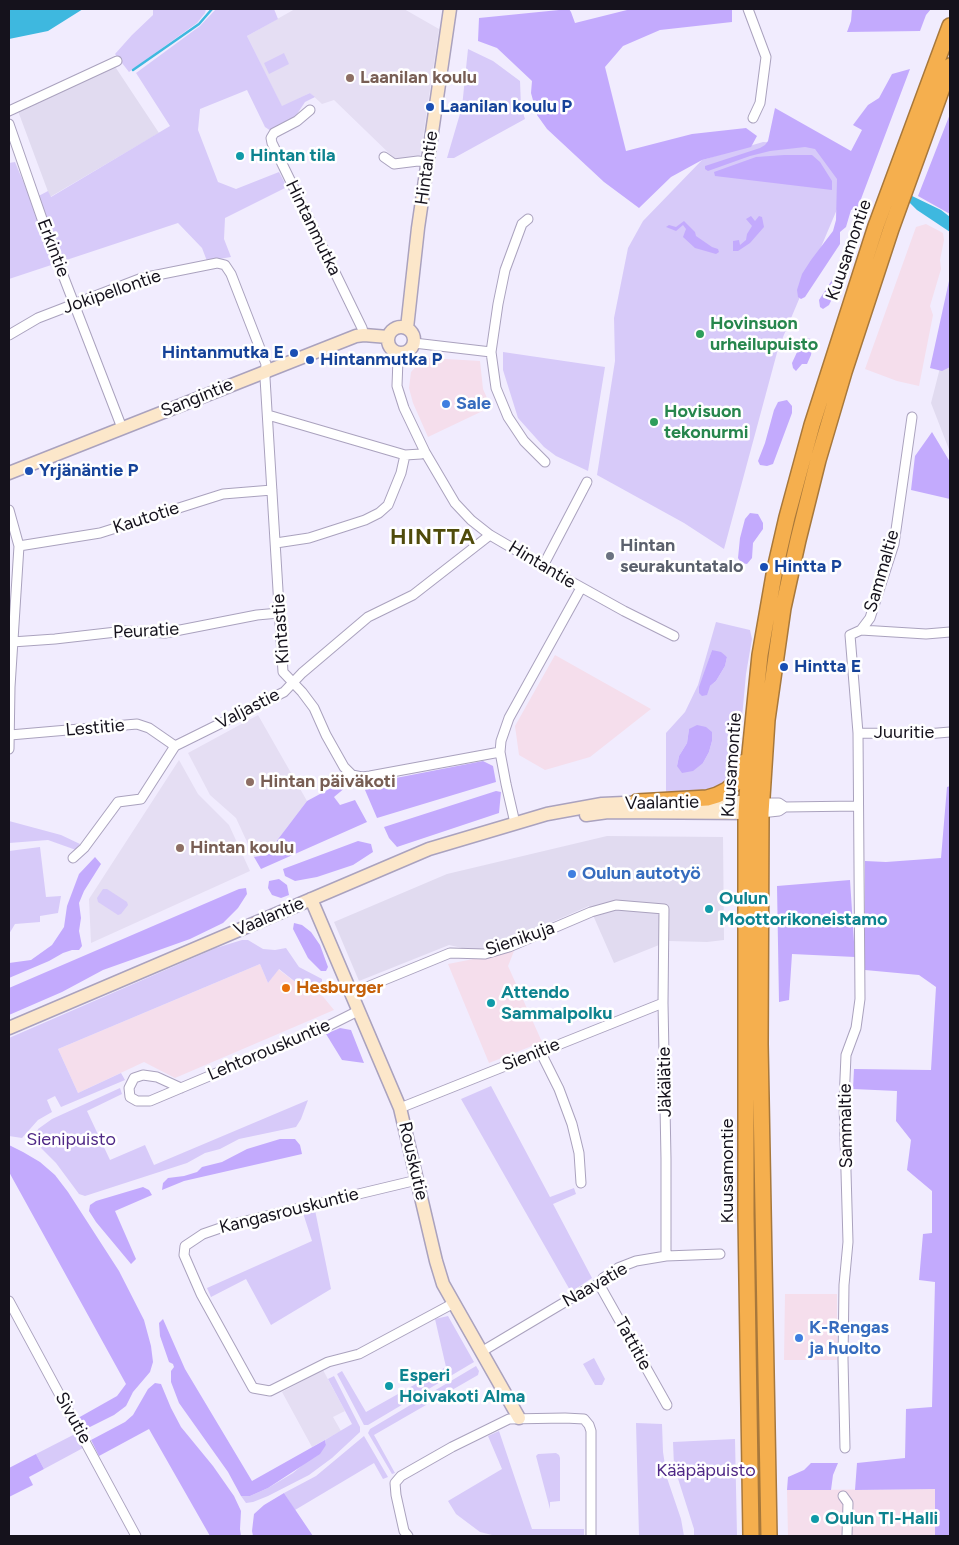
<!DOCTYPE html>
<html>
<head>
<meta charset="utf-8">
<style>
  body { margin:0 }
  #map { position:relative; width:959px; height:1545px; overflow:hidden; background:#f1ecfe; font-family:Figtree,sans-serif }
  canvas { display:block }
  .frame { position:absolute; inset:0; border:10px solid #15121c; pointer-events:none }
</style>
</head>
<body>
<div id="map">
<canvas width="959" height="1545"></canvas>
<div class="frame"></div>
</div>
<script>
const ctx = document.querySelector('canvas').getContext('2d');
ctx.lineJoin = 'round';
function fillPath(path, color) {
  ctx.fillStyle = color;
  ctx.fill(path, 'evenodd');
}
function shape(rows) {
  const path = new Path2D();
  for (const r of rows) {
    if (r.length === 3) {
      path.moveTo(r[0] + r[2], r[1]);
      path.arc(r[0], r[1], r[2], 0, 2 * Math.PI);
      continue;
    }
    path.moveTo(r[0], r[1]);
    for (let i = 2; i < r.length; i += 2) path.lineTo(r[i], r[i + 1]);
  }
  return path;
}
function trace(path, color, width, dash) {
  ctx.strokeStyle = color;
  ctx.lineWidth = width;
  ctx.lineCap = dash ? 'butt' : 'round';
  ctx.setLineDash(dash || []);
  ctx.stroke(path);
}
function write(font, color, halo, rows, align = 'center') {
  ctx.font = font + ' Figtree,sans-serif';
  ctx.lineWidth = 5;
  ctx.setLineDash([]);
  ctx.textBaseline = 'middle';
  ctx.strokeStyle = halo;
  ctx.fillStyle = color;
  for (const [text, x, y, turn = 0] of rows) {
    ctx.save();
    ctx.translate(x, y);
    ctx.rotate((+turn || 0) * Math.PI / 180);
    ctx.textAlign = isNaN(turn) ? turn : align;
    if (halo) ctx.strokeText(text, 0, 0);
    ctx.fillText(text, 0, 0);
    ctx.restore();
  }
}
fillPath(shape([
  [926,224,943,233,944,240,940,260,941,269,930,306,933,315,919,386,897,381,865,369,916,227],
  [429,358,480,361,483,389,491,407,428,437,413,403,409,388,411,372,419,363],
  [555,655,651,709,590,757,545,770,519,755,515,726],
  [514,951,508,966,542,1042,489,1063,448,964],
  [260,964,268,983,278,969,303,988,316,988,334,1010,175,1078,144,1062,78,1093,58,1049],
  [785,1294,837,1294,837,1360,784,1360],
  [935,1489,935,1536,788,1536,787,1490]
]), '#f5deec');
fillPath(shape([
  [114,65,159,133,50,197,18,111],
  [950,329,950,452,931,403],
  [607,836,723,837,724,940,707,942,669,941,614,963,589,906,494,947,471,950,449,945,359,981,334,922,447,874]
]), '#e1dbf0');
fillPath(shape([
  [295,9,404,9,439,29,420,157,397,161,334,100,322,104,310,93,282,107,247,36],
  [258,715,307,801,266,855,254,857,236,818,210,795,188,753],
  [179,760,198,794,229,825,250,871,91,943,89,899],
  [323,1370,345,1411,333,1417,341,1431,312,1447,282,1392]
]), '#e5def3');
fillPath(shape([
  [153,9,206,9,205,13,197,23,129,72,115,54,132,35,153,15],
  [216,9,274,9,278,19,247,36,282,106,310,93,315,97,305,102,293,120,271,131,265,127,247,90,200,109,198,130,218,182,236,189,279,172,287,187,225,218,224,239,231,257,207,261,202,248,178,223,9,279,9,163,15,162,31,200,48,191,51,197,170,126,136,73,200,26],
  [468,49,493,61,520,81,521,107,525,119,454,158,447,158,462,107],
  [284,53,289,64,269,74,264,63],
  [763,142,820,146,854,169,778,349,724,549,684,523,597,475,615,361,614,318,628,248,643,221,702,160],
  [503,352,605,367,588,471,556,456,544,447,518,418,503,370],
  [716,622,750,630,752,639,746,674,737,772,729,783,709,793,666,792,666,733,685,712,698,685],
  [712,650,727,657,725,666,716,681,710,686,705,672],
  [689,729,712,741,709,752,703,763,677,766,679,756,687,743],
  [9,821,61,835,80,844,76,850,48,840,9,843],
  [40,847,46,897,61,896,58,913,40,916,40,922,15,924,9,934,9,851],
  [103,889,107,889,127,902,128,905,121,914,118,915,98,902,97,898],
  [242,940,248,940,263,949,275,950,286,948,299,967,322,979,322,982,316,988,303,988,279,969,268,983,260,964,58,1049,78,1093,121,1073,125,1080,61,1107,55,1096,47,1100,52,1112,38,1120,22,1138,9,1136,9,1038,216,948],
  [491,1086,550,1197,574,1188,576,1194,553,1204,592,1278,571,1292,461,1099],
  [120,1088,122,1094,87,1111,110,1160,145,1145,154,1165,308,1100,301,1119,296,1127,239,1139,220,1149,205,1153,187,1163,85,1196,79,1194,56,1163,37,1144,36,1136,38,1129,52,1119],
  [315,1210,331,1289,271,1325,246,1279,211,1297,207,1288,312,1241,303,1213],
  [448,1316,474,1362,368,1425,364,1425,337,1374,342,1371,366,1412,446,1367,435,1319],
  [594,1358,605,1379,602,1385,595,1385,583,1364],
  [476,1366,479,1371,478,1375,374,1435,395,1473,392,1474,368,1433,370,1429],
  [334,1376,360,1427,360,1432,332,1458,309,1475,268,1496,253,1502,246,1503,241,1496,250,1496,268,1488,293,1473,326,1445,325,1440,352,1424,328,1379],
  [636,1423,662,1424,663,1452,667,1478,681,1519,684,1536,639,1536],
  [499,1431,532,1529,584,1529,584,1536,496,1536,480,1532,456,1514,448,1501,502,1469,488,1436],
  [75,1434,83,1448,44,1469,36,1454],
  [364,1436,388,1477,383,1479,374,1463,295,1510,284,1493,316,1476],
  [735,1439,737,1536,694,1536,694,1529,674,1466,673,1442],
  [556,1453,559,1455,560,1458,560,1501,550,1502,550,1509,536,1456,538,1454]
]), '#d7caf9');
fillPath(shape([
  [569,9,571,12,575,23,631,9,732,9,732,22,660,30,623,46,605,67,626,151,692,134,746,128,757,136,751,147,702,160,671,177,639,208,604,182,547,129,537,115,531,93,532,81,497,48,478,41,479,18],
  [852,9,931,9,926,15,920,31,847,32,851,21],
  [910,69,858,207,851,210,846,227,840,232,840,244,805,297,801,299,798,297,797,290,802,274,811,260,833,231,836,220,837,179,815,149,805,147,770,151,750,156,708,171,705,169,705,166,760,148,765,145,768,141,775,108,851,151,862,130,853,125,868,105,879,98,892,74],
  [950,114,950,214,918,196],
  [784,155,812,155,820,162,832,181,832,190,715,176,714,172,756,157],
  [751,216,755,221,759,216,762,217,764,227,750,243,738,251,733,251,733,241,739,240,740,245,746,240,747,234,752,226,746,219],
  [684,221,695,232,696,236,712,247,718,249,719,252,716,254,695,248,683,237,686,229,683,225,676,231,666,227,669,225,676,227],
  [834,277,837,277,839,280,837,289,829,305,823,309,820,307,819,300],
  [949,281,950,367,942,371,930,368],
  [804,338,811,339,813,342,811,355,807,364,802,364,796,371,793,368,792,363,798,350,800,340],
  [787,400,792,406,792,413,773,464,767,466,760,465,758,461,765,443,774,410,778,402],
  [932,432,950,462,950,499,911,490,915,456],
  [750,513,758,514,763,523,763,529,753,543,752,558,747,564,741,563,738,558,740,538,745,519],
  [712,650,721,652,727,657,725,666,716,681,710,686,707,695,702,696,699,693,699,687],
  [697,725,706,727,712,732,712,741,709,752,703,763,693,771,682,773,677,766,679,756,687,743,689,729],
  [483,761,493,766,496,782,377,818,365,790,370,783],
  [346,780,346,787,334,797,340,805,355,800,367,822,261,869,254,857,266,855,307,801],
  [950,786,950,1536,935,1536,935,1489,855,1490,857,1463,905,1458,906,1409,932,1407,935,1282,919,1280,923,1234,932,1233,932,1191,907,1170,911,1140,896,1121,897,1091,853,1089,854,1069,931,1070,936,987,919,975,865,970,865,861,886,862,941,858,947,787],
  [496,791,501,792,499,813,397,847,389,838,384,827],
  [358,841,371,844,373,852,353,865,317,877,295,881,285,876,283,869],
  [95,857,101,864,84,891,79,903,81,918,79,931,82,946,79,950,72,950,63,953,49,961,9,978,9,963,31,960,52,945,64,927,67,906,79,874],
  [279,879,287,885,289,895,281,898,272,895,268,888,269,881],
  [850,880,855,957,792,954,789,1000,779,1002,777,886],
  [246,888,247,894,238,908,223,923,190,939,103,970,62,992,9,1015,9,988,239,889],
  [294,923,302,925,311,932,320,945,328,967,326,971,321,971,308,958,293,929],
  [340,1028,351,1030,364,1063,342,1060,326,1034],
  [280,1139,295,1139,300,1145,302,1154,184,1181,162,1190,163,1183,168,1178,184,1176,197,1172,202,1167,222,1162,247,1149],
  [9,1145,23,1152,40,1162,55,1175,68,1192,119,1271,144,1320,151,1346,153,1362,150,1372,133,1392,126,1406,114,1415,88,1428,82,1427,78,1418,117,1396,126,1384,9,1172],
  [143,1187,149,1190,152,1195,115,1211,136,1259,131,1264,96,1222,89,1211,90,1205,96,1201],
  [163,1319,185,1369,252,1481,325,1440,326,1445,320,1454,268,1488,250,1496,241,1496,228,1472,179,1403,171,1382,171,1371,174,1367,173,1364,169,1362,160,1336,159,1323],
  [155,1383,161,1384,171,1408,181,1427,213,1466,234,1496,241,1511,240,1529,241,1536,210,1536,149,1429,99,1456,91,1440,125,1422,133,1415,148,1389],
  [36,1454,44,1469,29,1477,33,1485,9,1497,9,1468],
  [811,1463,838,1463,833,1475,831,1490,787,1490,788,1477,804,1470],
  [284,1493,313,1536,253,1536,252,1531,254,1514,264,1505]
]), '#c3aafd');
fillPath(shape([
  [9,9,83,9,48,31,9,39],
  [910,195,941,210,950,217,950,232,917,210,908,201]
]), '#3eb8df');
trace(shape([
  [133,70,199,24,212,9]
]), '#3eb8df', 2.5);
const street = shape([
  [748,9,766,57,760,103,753,118],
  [310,110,297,121,274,133,271,138,272,143,362,328,364,335],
  [9,111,117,61],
  [9,124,49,239,122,428],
  [384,157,394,164,418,161,428,162],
  [9,335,38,318,142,278,217,263,225,265,231,274,266,364,265,378,283,672,302,692,314,708,326,735,344,767,352,775,362,777,370,776,500,752],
  [414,343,491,352,498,304,505,270,522,224,528,219],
  [491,352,496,388,508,417,524,441,545,462],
  [400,353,398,359,397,386,404,408,425,452,455,503,471,520,490,535,543,566,624,611,674,636],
  [268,415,405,455,421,454,425,452],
  [9,510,19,546,10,687,9,749],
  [276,543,309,538,365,520,379,513,388,505,401,473,405,455],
  [19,546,100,533,223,494,272,490],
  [543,566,587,482],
  [861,630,926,634,950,632],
  [12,642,55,639,125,631,165,633,257,615,279,613],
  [858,733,926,734,950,732],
  [10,735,137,724,149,728,175,746],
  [762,803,779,803,785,807,858,806],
  [761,813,779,811,785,807],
  [515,823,506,784,500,752,501,741,509,718,581,588],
  [73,858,84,848,118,802,141,799,175,746,284,692,302,673,368,617,413,595,490,535],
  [350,994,450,953,485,954,509,947,591,912,616,905,664,909,663,1003,666,1159,666,1256],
  [539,1052,543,1057,559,1089,572,1124,579,1153,581,1183],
  [181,1088,157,1077,143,1075,134,1078,129,1088,130,1097,137,1101,150,1101,328,1026,358,1011],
  [400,1108,663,1003],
  [417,1180,229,1225,203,1234,185,1246,184,1255,201,1294,253,1388,270,1391,328,1362,359,1354,454,1303],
  [599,1284,667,1405],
  [9,1301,136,1536],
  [481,1352,580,1293,599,1284,603,1278,618,1268,636,1261,666,1256,720,1254],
  [845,1448,843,1359,844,1285,848,1242,844,1102,846,1055,856,1028,860,999,858,733,850,635,861,630,870,618,894,544,912,417],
  [843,1496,848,1503,847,1536],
  [408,1536,404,1531,396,1495,395,1483,401,1476,452,1447,509,1419,565,1418,584,1419,589,1425,591,1431,591,1536]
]);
const secondary = shape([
  [401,340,13],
  [407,328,418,228,450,9],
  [9,473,356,336,364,335,388,337],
  [704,802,756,802],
  [586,815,608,812,754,813],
  [311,899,400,1108,436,1261,443,1284,519,1418],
  [9,1028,429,849,547,814,602,804,646,802]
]);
const highway = shape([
  [637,802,707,798,717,795,727,790,735,783,741,775,746,761],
  [751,1536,746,1215,746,813,750,753,760,655,775,569,787,517,812,425,876,226,950,26],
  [769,1536,760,1044,761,813,767,720,783,608,798,540,818,460,844,372,891,229,950,66]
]);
trace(street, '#aaa2be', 11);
trace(secondary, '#aaa2be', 15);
trace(highway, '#a7783c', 18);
trace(street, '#fff', 9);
trace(secondary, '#fce7ca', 12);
trace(highway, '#f5af4e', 15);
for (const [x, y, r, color] of [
  [350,78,5,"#8d6e63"],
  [430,107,5,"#1a4fb4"],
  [240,156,5,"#0f9aa8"],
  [700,334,5,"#2e9e5b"],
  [294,353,5,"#1a4fb4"],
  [310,360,5,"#1a4fb4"],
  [446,404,5,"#3f7fe0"],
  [654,422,5,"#2e9e5b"],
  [29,471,5,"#1a4fb4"],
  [610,556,5,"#6b7280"],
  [764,567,5,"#1a4fb4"],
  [784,667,5,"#1a4fb4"],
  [250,782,5,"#8d6e63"],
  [180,848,5,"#8d6e63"],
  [572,874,5,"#3f7fe0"],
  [709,909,5,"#0f9aa8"],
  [286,988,5,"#e8710a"],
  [491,1003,5,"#0f9aa8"],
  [799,1338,5,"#3f7fe0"],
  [389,1386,5,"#0f9aa8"],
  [815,1519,5,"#0f9aa8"]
]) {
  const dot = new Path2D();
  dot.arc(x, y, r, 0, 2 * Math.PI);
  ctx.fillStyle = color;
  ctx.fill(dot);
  trace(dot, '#fff', 2);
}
write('bold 18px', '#785e54', '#fff', [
  ["Laanilan koulu",360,78],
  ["Hintan päiväkoti",260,782],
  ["Hintan koulu",190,848]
], 'left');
write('bold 18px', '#164399', '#fff', [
  ["Laanilan koulu P",440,107],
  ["Hintanmutka E",284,353,"right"],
  ["Hintanmutka P",320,360],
  ["Yrjänäntie P",39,471],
  ["Hintta P",774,567],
  ["Hintta E",794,667]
], 'left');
write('bold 18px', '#0d838f', '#fff', [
  ["Hintan tila",250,156],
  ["Oulun",719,899],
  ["Moottorikoneistamo",719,920],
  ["Attendo",501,993],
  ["Sammalpolku",501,1014],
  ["Esperi",399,1376],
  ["Hoivakoti Alma",399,1397],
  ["Oulun TI-Halli",825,1519]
], 'left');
write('18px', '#15121c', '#fff', [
  ["Hintantie",427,168,-82],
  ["Hintanmutka",313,228,64],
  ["Erkintie",53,248,69],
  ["Kuusamontie",849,250,-71],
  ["Jokipellontie",112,292,-19],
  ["Sangintie",197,398,-22],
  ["Kautotie",146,518,-18],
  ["Hintantie",542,565,31],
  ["Sammaltie",882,571,-74],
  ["Kintastie",281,629,-94],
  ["Peuratie",146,631,-3],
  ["Valjastie",248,709,-27],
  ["Lestitie",95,728,-5],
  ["Juuritie",904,733],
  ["Kuusamontie",732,765,-86],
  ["Vaalantie",662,803,-1],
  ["Vaalantie",269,917,-23],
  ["Sienikuja",520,939,-19],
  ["Lehtorouskuntie",269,1050,-23],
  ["Sienitie",531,1055,-22],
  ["Jäkälätie",665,1082,-91],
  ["Sammaltie",846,1126,-91],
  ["Rouskutie",413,1161,77],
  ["Kuusamontie",728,1171,-90],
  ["Kangasrouskuntie",289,1211,-14],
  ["Naavatie",595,1285,-30],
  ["Tattitie",633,1344,61],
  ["Sivutie",73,1418,61]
]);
write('bold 18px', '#27864d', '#fff', [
  ["Hovinsuon",710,324],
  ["urheilupuisto",710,345],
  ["Hovisuon",664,412],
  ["tekonurmi",664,433]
], 'left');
write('bold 18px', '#366cbe', '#fff', [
  ["Sale",456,404],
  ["Oulun autotyö",582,874],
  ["K-Rengas",809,1328],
  ["ja huolto",809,1349]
], 'left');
write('bold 18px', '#5b616d', '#fff', [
  ["Hintan",620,546],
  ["seurakuntatalo",620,567]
], 'left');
write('bold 18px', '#c56008', '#fff', [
  ["Hesburger",296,988]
], 'left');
write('18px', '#4f2886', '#fff', [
  ["Sienipuisto",71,1140],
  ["Kääpäpuisto",706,1471]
]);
ctx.letterSpacing = '1px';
write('bold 22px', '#4f4b0b', '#fff', [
  ["HINTTA",433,538]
]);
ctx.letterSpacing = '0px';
</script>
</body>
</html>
